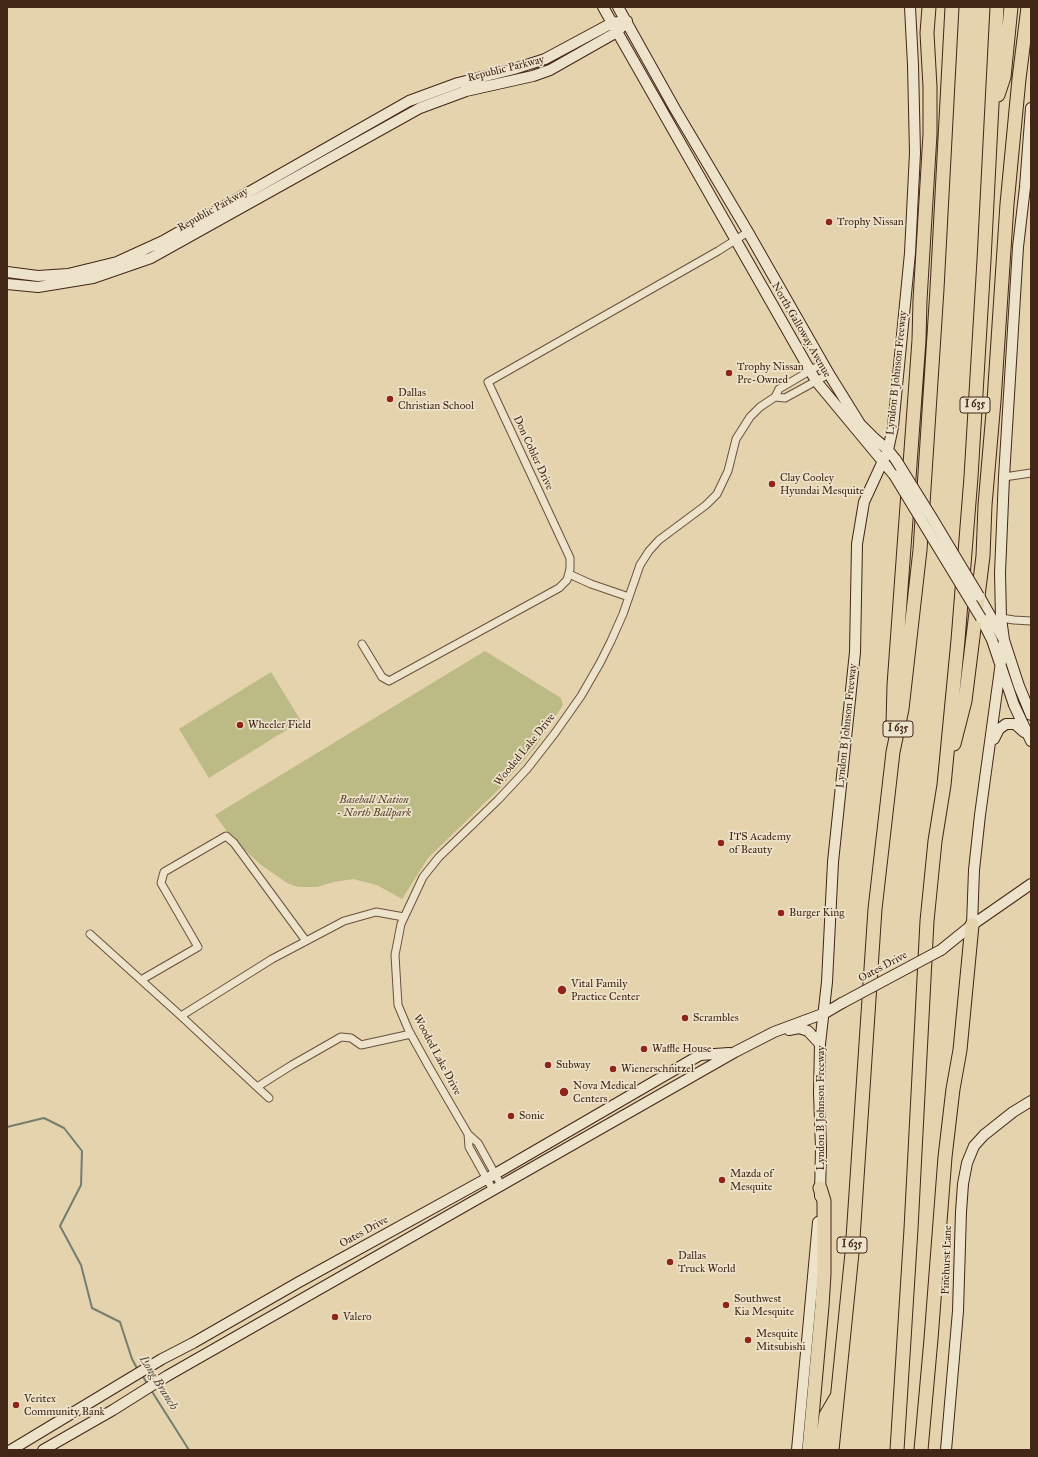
<!DOCTYPE html>
<html>
<head>
<meta charset="utf-8">
<style>
  body { margin:0 }
  #map { position:relative; width:1038px; height:1457px; overflow:hidden; background:#e4d3ad; font-family:"IM FELL Great Primer",serif }
  canvas { display:block }
  .frame { position:absolute; inset:0; border:8px solid #422616; pointer-events:none }
</style>
</head>
<body>
<div id="map">
<canvas width="1038" height="1457"></canvas>
<div class="frame"></div>
</div>
<script>
const ctx = document.querySelector('canvas').getContext('2d');
ctx.lineJoin = 'round';
function fillPath(path, color) {
  ctx.fillStyle = color;
  ctx.fill(path, 'evenodd');
}
function shape(rows) {
  const path = new Path2D();
  for (const r of rows) {
    path.moveTo(r[0], r[1]);
    for (let i = 2; i < r.length; i += 2) path.lineTo(r[i], r[i + 1]);
  }
  return path;
}
function trace(path, color, width, dash) {
  ctx.strokeStyle = color;
  ctx.lineWidth = width;
  ctx.lineCap = dash ? 'butt' : 'round';
  ctx.setLineDash(dash || []);
  ctx.stroke(path);
}
function write(font, color, halo, rows, align = 'center') {
  ctx.font = font + ' "IM FELL Great Primer",serif';
  ctx.lineWidth = 3.5;
  ctx.setLineDash([]);
  ctx.textBaseline = 'middle';
  ctx.strokeStyle = halo;
  ctx.fillStyle = color;
  for (const [text, x, y, turn = 0] of rows) {
    ctx.save();
    ctx.translate(x, y);
    ctx.rotate((+turn || 0) * Math.PI / 180);
    ctx.textAlign = isNaN(turn) ? turn : align;
    if (halo) ctx.strokeText(text, 0, 0);
    ctx.fillText(text, 0, 0);
    ctx.restore();
  }
}
fillPath(shape([
  [485,651,561,698,563,705,536,746,500,788,428,858,402,899,377,885,353,879,334,882,317,887,298,887,287,883,260,864,232,838,215,815],
  [271,672,301,721,209,778,179,729]
]), '#bcba85');
trace(shape([
  [7,1127,44,1118,64,1128,82,1151,81,1185,60,1226,81,1265,92,1308,120,1322,132,1359,138,1370],
  [142,1375,148,1385],
  [151,1390,189,1450]
]), '#747e6e', 2);
const street = shape([
  [775,397,785,398,829,374],
  [1004,477,1031,473],
  [569,574,591,584,629,597],
  [1001,618,1014,620,1031,621],
  [362,644,382,677,389,681,559,588,567,580,570,569,570,558,488,382,718,251,748,232],
  [90,934,181,1016,257,1087,292,1065,341,1037,351,1038,361,1045,411,1034],
  [141,980,198,947,161,883,164,872,226,836,234,843,306,941],
  [181,1016,272,959,344,921,376,912,404,917],
  [257,1087,269,1098],
  [468,1134,469,1147,493,1190],
  [501,1185,478,1143,468,1134,429,1067,409,1031,398,1005,395,955,401,924,423,877,439,857,498,800,527,769,555,733,581,696,600,663,611,641,623,614,640,565,649,551,659,540,706,505,717,494,728,471,736,439,750,417,760,407,775,397,779,389,823,363]
]);
const secondary = shape([
  [603,7,816,381,894,475],
  [618,7,675,109,748,232,829,374,860,424,873,437,888,450,896,460],
  [7,272,38,276,68,274,117,262,163,241,409,101,458,83,514,69,545,59,612,23,627,21],
  [7,284,38,287,93,278,151,258,420,108,466,91,533,76,550,70,617,32,627,21],
  [979,596,1004,640,1019,686,1031,715],
  [981,618,992,640,1014,705,1031,741],
  [994,739,999,729,1006,724,1015,724,1024,732],
  [972,925,974,870,980,815,1004,640,1001,618,1000,573,1004,477,1018,247,1025,187,1031,108],
  [941,950,972,925,1031,884],
  [789,1030,799,1028,808,1031,820,1044],
  [820,1196,821,1148,819,1093,820,1044,827,982,833,862,855,652,857,544,864,502,888,450,893,427,910,253,915,153,913,65,910,7],
  [11,1450,162,1359,193,1343,299,1282,495,1174,700,1055,729,1053],
  [43,1450,113,1410,167,1376,735,1052,774,1032,825,1013,842,1003],
  [797,1450,818,1222],
  [946,1450,958,1311,961,1212,963,1184,967,1163,974,1146,984,1135,1013,1112,1031,1101]
]);
const highway = shape([
  [998,95,1004,77,1011,7],
  [893,724,894,685,919,340,920,300,930,134,930,87,927,33,929,7],
  [954,744,965,701,983,556,985,505,994,401,1007,204,1019,79,1028,7],
  [809,1450,822,1306,824,1274,824,1201,820,1188],
  [821,1450,826,1415,836,1398],
  [832,1450,852,1253,875,909,893,752,902,709,920,550,937,289,952,7],
  [897,1450,911,1229,927,921,935,841,944,785,958,640,971,477,984,260,997,7],
  [921,1450,931,1339,945,1157,953,1089,960,1050,972,925]
]);
trace(street, '#6a513c', 9);
trace(secondary, '#422616', 12);
trace(highway, '#422616', 15);
trace(street, '#ede2ca', 7);
trace(secondary, '#ede2ca', 10);
trace(highway, '#e4d3ad', 13);
const secondaryBridge = shape([
  [896,460,932,518,979,596],
  [894,475,981,618],
  [842,1003,941,950]
]);
trace(secondaryBridge, '#422616', 12, []);
trace(secondaryBridge, '#ede2ca', 10);
for (const [x, y, r, color] of [
  [829,222,4,"#8f2418"],
  [729,373,4,"#8f2418"],
  [390,399,4,"#8f2418"],
  [772,484,4,"#8f2418"],
  [240,725,4,"#8f2418"],
  [721,843,4,"#8f2418"],
  [781,913,4,"#8f2418"],
  [562,990,5,"#8f2418"],
  [685,1018,4,"#8f2418"],
  [644,1049,4,"#8f2418"],
  [548,1065,4,"#8f2418"],
  [613,1069,4,"#8f2418"],
  [564,1092,5,"#8f2418"],
  [511,1116,4,"#8f2418"],
  [722,1180,4,"#8f2418"],
  [670,1262,4,"#8f2418"],
  [726,1305,4,"#8f2418"],
  [335,1317,4,"#8f2418"],
  [748,1340,4,"#8f2418"],
  [16,1405,4,"#8f2418"]
]) {
  const dot = new Path2D();
  dot.arc(x, y, r, 0, 2 * Math.PI);
  ctx.fillStyle = color;
  ctx.fill(dot);
  trace(dot, '#ede2ca', 1.5);
}
for (const [x, y, w] of [
  [975,405,30],
  [898,729,30],
  [852,1245,30]
]) {
  const box = new Path2D();
  box.roundRect(x - w / 2, y - 8, w, 16, 3);
  ctx.fillStyle = '#ede2ca';
  ctx.fill(box);
  trace(box, '#422616', 1);
}
write('bold 10px', '#422616', null, [
  ["I 635",975,405],
  ["I 635",898,729],
  ["I 635",852,1245]
]);
write('11px', '#422616', '#ede2ca', [
  ["Republic Parkway",506,69,-14],
  ["Republic Parkway",213,210,-29],
  ["North Galloway Avenue",801,330,60],
  ["Lyndon B Johnson Freeway",897,373,-84],
  ["Don Cobler Drive",533,453,65],
  ["Lyndon B Johnson Freeway",847,726,-84],
  ["Wooded Lake Drive",525,750,-51],
  ["Oates Drive",883,967,-28],
  ["Wooded Lake Drive",437,1055,62],
  ["Lyndon B Johnson Freeway",821,1108,-90],
  ["Oates Drive",364,1232,-29],
  ["Pinehurst Lane",947,1260,-88]
]);
write('11px', '#422616', '#ede2ca', [
  ["Trophy Nissan",837,222],
  ["Trophy Nissan",737,367],
  ["Pre-Owned",737,380],
  ["Dallas",398,393],
  ["Christian School",398,406],
  ["Clay Cooley",780,478],
  ["Hyundai Mesquite",780,491],
  ["Wheeler Field",248,725],
  ["ITS Academy",729,837],
  ["of Beauty",729,850],
  ["Burger King",789,913],
  ["Vital Family",571,984],
  ["Practice Center",571,997],
  ["Scrambles",693,1018],
  ["Waffle House",652,1049],
  ["Subway",556,1065],
  ["Wienerschnitzel",621,1069],
  ["Nova Medical",573,1086],
  ["Centers",573,1099],
  ["Sonic",519,1116],
  ["Mazda of",730,1174],
  ["Mesquite",730,1187],
  ["Dallas",678,1256],
  ["Truck World",678,1269],
  ["Southwest",734,1299],
  ["Kia Mesquite",734,1312],
  ["Valero",343,1317],
  ["Mesquite",756,1334],
  ["Mitsubishi",756,1347],
  ["Veritex",24,1399],
  ["Community Bank",24,1412]
], 'left');
write('italic 11px', '#5a442c', '#ede2ca', [
  ["Baseball Nation",374,800],
  ["- North Ballpark",374,813]
]);
write('italic 12px', '#574a3b', '#ede2ca', [
  ["Long Branch",158,1383,58]
]);
</script>
</body>
</html>
